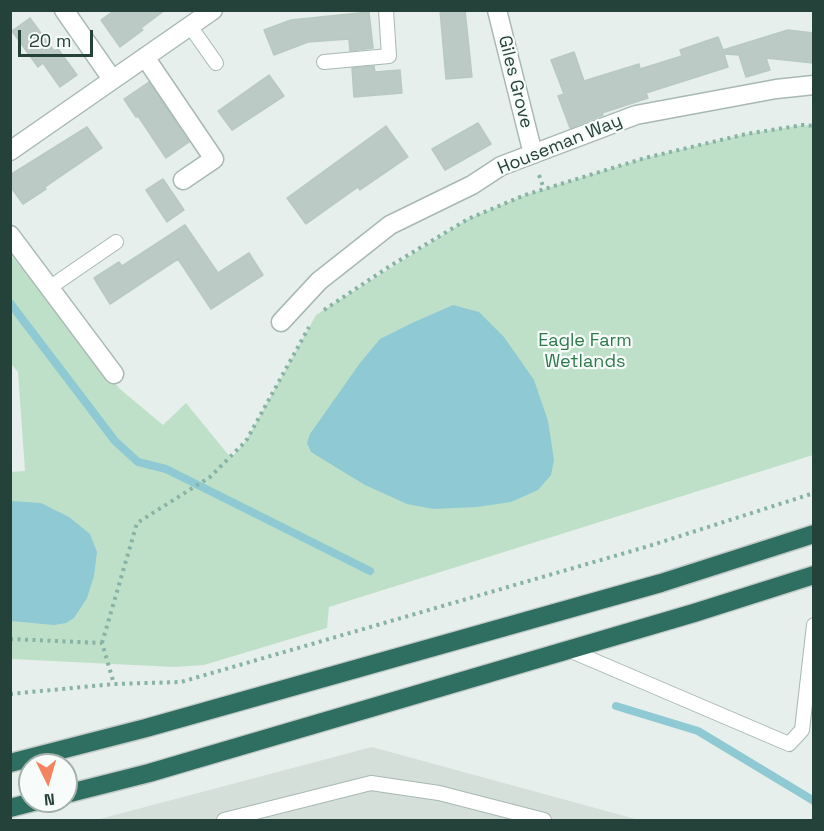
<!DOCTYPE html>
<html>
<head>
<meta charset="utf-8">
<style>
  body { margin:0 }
  #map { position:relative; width:824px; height:831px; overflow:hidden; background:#e6efeb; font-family:"Space Grotesk",sans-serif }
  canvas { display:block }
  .frame { position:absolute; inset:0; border:12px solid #24423a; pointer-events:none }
  .north { position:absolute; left:18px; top:753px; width:60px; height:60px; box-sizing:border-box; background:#f7fbf9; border:2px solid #a3b1ad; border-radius:50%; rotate:175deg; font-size:16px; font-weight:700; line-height:24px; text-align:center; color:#24423a }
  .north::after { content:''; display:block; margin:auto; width:21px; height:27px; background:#f4845f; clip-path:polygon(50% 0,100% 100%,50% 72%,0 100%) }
  .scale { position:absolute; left:18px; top:30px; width:75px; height:27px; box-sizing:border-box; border:3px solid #24423a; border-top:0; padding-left:8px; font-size:18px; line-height:21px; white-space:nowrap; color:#24423a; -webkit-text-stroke:4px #f7fbf9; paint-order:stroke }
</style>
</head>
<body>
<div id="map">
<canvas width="824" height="831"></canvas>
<div class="frame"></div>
<div class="north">N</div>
<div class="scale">20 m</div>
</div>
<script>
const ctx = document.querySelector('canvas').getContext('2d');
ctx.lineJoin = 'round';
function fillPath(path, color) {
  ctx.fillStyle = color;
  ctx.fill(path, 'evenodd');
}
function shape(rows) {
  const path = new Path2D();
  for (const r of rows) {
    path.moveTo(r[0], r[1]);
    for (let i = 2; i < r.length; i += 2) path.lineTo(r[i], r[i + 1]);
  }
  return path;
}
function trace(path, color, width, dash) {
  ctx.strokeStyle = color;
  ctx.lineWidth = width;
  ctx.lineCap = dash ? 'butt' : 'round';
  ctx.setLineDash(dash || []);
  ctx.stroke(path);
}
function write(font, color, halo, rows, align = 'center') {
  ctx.font = font + ' "Space Grotesk",sans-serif';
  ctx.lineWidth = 4.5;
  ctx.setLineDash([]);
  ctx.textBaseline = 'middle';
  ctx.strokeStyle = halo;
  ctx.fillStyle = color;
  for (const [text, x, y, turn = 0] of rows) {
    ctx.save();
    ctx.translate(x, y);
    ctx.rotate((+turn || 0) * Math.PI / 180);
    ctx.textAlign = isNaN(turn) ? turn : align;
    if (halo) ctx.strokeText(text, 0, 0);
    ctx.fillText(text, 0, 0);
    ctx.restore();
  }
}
fillPath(shape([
  [372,747,639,820,96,820]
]), '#d4dfda');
fillPath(shape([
  [803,125,813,126,813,455,329,607,327,628,204,665,174,667,11,659,11,472,25,471,18,372,11,364,11,255,120,389,163,425,186,403,231,458,246,441,316,315,468,219,525,195,645,158,746,134]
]), '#bfe0c8');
fillPath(shape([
  [453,305,479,312,504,337,534,380,548,421,554,460,551,475,538,490,511,502,477,507,433,509,407,504,365,485,311,452,307,443,310,434,360,363,380,339,412,323],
  [11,501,41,503,69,517,90,534,97,552,94,576,87,598,74,618,66,623,54,625,11,621]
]), '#8ec9d4');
trace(shape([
  [10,303,115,441,138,462,166,469,370,571],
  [616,706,698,731,814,801]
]), '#8ec9d4', 8);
const building = shape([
  [115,10,165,10,141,28,143,30,120,47,101,20,115,10],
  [440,10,465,10,472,77,446,79,440,10],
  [369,12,373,48,350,51,349,39,308,42,274,55,264,30,291,20,369,12],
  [30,18,54,51,58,49,77,75,60,87,43,63,38,67,12,31,30,18],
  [788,30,813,33,813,63,766,58,770,70,746,77,739,55,724,54,728,67,646,93,648,98,602,113,603,115,570,128,558,96,564,94,551,60,574,52,584,81,639,64,640,69,682,56,680,50,718,37,723,50,788,30],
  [374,66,375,72,400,70,402,93,354,97,352,68,374,66],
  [269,75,284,96,232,130,218,111,269,75],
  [149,82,189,142,166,158,138,116,136,117,124,99,149,82],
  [478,123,491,144,445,170,432,149,478,123],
  [386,126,408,157,360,190,358,187,306,224,287,198,386,126],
  [87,127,102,148,45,187,46,189,23,204,10,186,10,175,87,127],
  [163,179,184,210,167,222,146,190,163,179],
  [185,225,218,273,249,253,263,275,211,309,178,259,110,304,94,278,119,262,122,266,185,225]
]);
fillPath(building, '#bbcac4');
trace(building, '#b8c9c2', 1.5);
const lane = shape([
  [190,26,216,63],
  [324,62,389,56,386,10],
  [49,288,116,242],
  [569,650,789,744,802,730,814,625],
  [224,820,371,783,439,793,544,820]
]);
const street = shape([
  [64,10,112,79],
  [497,10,533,154],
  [145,57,214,159,183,180],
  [10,151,213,10],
  [10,235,114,374],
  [281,322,319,281,390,225,472,185,501,166,636,115,776,89,814,85]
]);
const highway = shape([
  [10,763,146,728,661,583,814,534],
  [66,794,149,773,694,613,814,575],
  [10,808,37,801]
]);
trace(lane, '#a8b8b2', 16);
trace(street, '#a8b8b2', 21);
trace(highway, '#c2cac8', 21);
trace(shape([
  [539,175,544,189],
  [324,310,390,266,468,219,525,195,645,158,746,134,803,125,814,126],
  [10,639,102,643,114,684],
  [102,643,137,523,210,477,246,441,309,327],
  [10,694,114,684,181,682,649,546,814,493]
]), '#86b3a5', 4, [3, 4.5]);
trace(lane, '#fff', 14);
trace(street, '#fff', 18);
trace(highway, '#2f6f62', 18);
write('18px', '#24423a', '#f7fbf9', [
  ["Giles Grove",515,82,76],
  ["Houseman Way",560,145,-22]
]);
write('18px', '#2d7a4b', '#f7fbf9', [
  ["Eagle Farm",585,341],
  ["Wetlands",585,362]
]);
</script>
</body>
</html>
